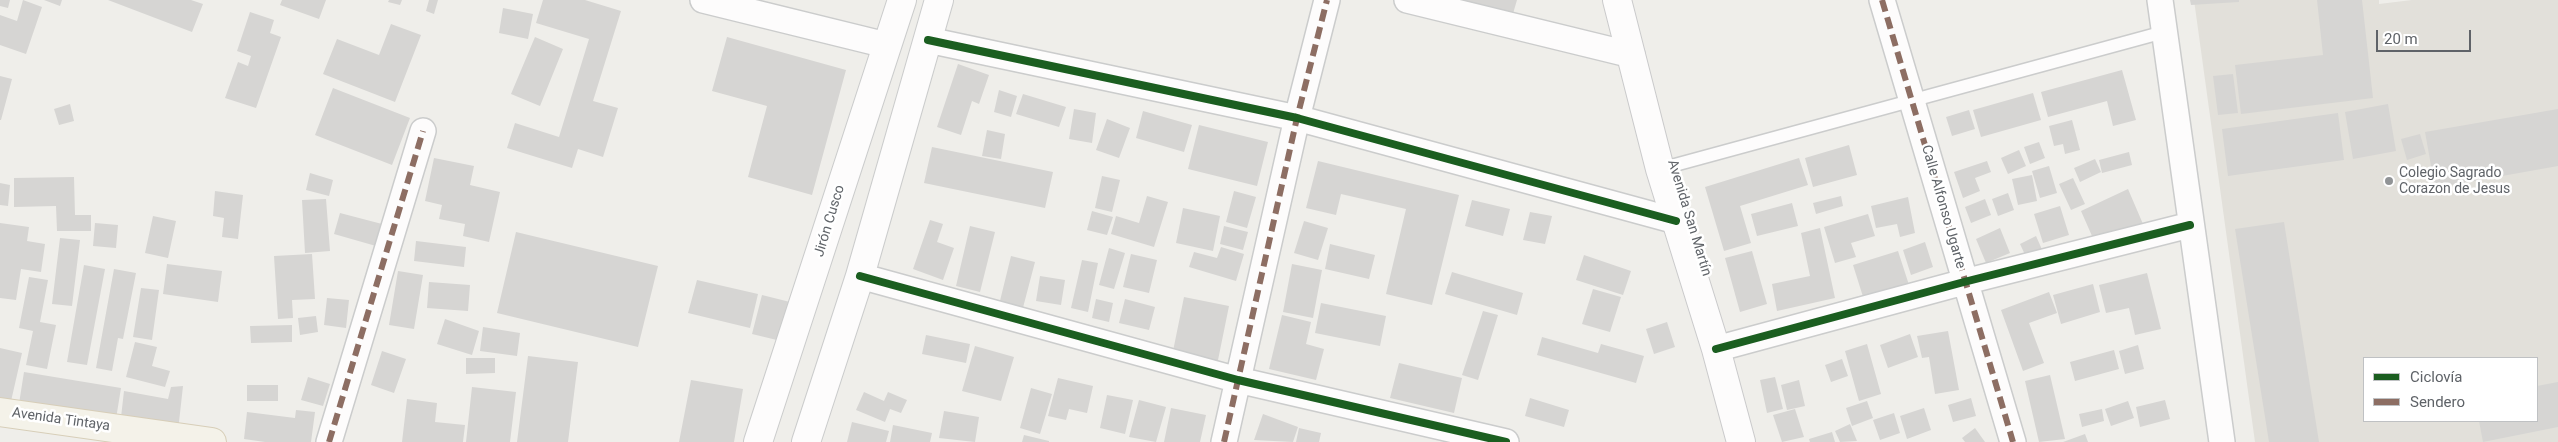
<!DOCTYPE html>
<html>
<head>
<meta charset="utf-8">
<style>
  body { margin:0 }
  #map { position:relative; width:2558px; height:442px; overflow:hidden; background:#efeeea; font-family:Roboto,sans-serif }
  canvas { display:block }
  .legend { position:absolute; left:2363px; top:357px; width:175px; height:65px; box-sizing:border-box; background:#fff; border:1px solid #bfc1c3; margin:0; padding:6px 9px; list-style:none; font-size:15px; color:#5f6368 }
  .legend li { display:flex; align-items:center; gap:10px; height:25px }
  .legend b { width:25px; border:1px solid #bfc1c3 }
  .scale { position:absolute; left:2376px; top:30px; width:95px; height:22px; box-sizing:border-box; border:2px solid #5f6368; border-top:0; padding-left:6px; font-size:15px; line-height:18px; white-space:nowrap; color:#5f6368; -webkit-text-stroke:4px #fff; paint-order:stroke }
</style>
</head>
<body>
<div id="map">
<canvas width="2558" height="442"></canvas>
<ul class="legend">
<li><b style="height:6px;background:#1b5e20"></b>Ciclovía</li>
<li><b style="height:6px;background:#8d6e63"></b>Sendero</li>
</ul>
<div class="scale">20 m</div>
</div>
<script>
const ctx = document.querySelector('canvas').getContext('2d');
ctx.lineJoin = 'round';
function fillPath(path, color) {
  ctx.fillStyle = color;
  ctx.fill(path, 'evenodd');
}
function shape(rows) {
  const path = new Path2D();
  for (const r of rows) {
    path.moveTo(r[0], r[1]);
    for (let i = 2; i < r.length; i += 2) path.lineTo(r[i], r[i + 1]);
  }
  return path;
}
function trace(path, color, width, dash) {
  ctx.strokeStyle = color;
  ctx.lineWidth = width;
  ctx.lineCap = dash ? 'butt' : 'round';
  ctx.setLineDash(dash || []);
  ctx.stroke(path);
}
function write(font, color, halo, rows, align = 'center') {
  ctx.font = font + ' Roboto,sans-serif';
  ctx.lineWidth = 5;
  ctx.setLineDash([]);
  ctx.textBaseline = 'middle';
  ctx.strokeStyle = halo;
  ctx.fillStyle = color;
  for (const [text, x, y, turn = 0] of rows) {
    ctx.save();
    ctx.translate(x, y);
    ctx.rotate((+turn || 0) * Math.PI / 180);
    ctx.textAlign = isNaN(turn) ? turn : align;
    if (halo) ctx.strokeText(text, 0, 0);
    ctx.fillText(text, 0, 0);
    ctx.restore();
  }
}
fillPath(shape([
  [2194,0,2379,0,2379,4,2412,0,2558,0,2558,442,2255,442],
  [2364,358,2537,358,2537,421,2364,421]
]), '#e2e0da');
fillPath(shape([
  [0,0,10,0,8,8,0,6],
  [23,0,42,7,26,54,0,45,0,15,17,21],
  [44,0,62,0,60,6],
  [108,0,191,0,203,4,192,32],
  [282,0,326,0,319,19,280,5],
  [389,0,402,0,400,5,388,2],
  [429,0,438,0,434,14,426,11],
  [543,0,585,0,621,11,593,101,618,108,603,157,578,149,572,168,507,148,515,123,559,137,589,39,536,23],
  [1458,0,1517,0,1512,17],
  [2190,0,2239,0,2239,2,2191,5],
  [2317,0,2362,0,2373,98,2241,114,2235,65,2323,55],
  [503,8,533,14,528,39,499,33],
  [250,12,274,20,270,33,281,37,256,108,225,98,238,62,248,66,251,56,237,51],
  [391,24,421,35,395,102,323,74,337,39,379,55],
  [535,37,563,49,540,106,511,94],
  [727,37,846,70,812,195,748,177,767,106,712,91],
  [958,64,989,75,979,104,972,101,961,135,937,127],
  [2122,70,2136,120,2113,126,2107,101,2048,117,2041,92],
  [2233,74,2238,113,2218,115,2213,76],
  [0,76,12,79,1,120,0,120],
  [333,88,410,118,392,165,315,135],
  [999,90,1017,96,1011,117,994,112],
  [2033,93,2041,120,1981,137,1973,110],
  [1023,94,1066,107,1059,127,1016,114],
  [70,104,74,121,59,125,54,109],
  [2388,104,2396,151,2353,159,2345,112],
  [1074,109,1096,113,1092,143,1069,139],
  [2558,109,2558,166,2435,188,2425,132],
  [1969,110,1975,129,1952,136,1946,117],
  [1143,111,1192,125,1184,152,1136,138],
  [2338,113,2344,160,2228,176,2222,129],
  [1107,119,1130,128,1119,158,1096,150],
  [2072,120,2080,150,2065,154,2063,144,2054,146,2049,126],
  [1199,125,1268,142,1257,186,1188,169],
  [987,130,1005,134,1001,159,982,156],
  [2420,134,2426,154,2407,160,2401,139],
  [2039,142,2045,158,2030,164,2024,147],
  [1849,145,1857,175,1813,187,1805,158],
  [932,147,1053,172,1045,208,924,183],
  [2019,150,2026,166,2008,174,2001,158],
  [2129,152,2132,165,2102,173,2099,160],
  [434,158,474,166,470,185,500,192,489,242,463,236,465,224,439,219,442,205,425,201],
  [1799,158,1808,185,1740,206,1751,243,1724,251,1705,187],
  [2095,159,2101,172,2080,182,2074,168],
  [1318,161,1459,195,1432,305,1386,294,1406,209,1341,194,1336,215,1306,208],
  [1987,161,1991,172,1975,178,1980,191,1963,198,1954,172],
  [2049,166,2057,193,2040,198,2032,171],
  [310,173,333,180,329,196,306,190],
  [2032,175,2037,201,2018,205,2012,179],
  [1102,176,1120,180,1112,212,1095,208],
  [74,177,75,215,91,215,91,231,57,231,56,206,14,207,14,178],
  [2073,178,2085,204,2071,210,2059,184],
  [0,183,10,185,8,206,0,205],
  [2128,189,2143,224,2096,245,2081,211],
  [215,191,243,195,238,239,222,237,224,218,213,216],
  [1234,191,1256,197,1247,228,1226,222],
  [2008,193,2014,210,1998,216,1992,199],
  [1147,196,1168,202,1154,247,1111,234,1116,216,1139,223],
  [1841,196,1843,206,1816,214,1813,203],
  [1908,197,1915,233,1900,237,1897,224,1876,228,1871,206],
  [326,199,330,251,305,253,302,200],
  [1985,199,1991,215,1971,223,1965,207],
  [1472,200,1510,209,1503,236,1465,226],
  [1792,203,1798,226,1757,236,1751,214],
  [2060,206,2069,235,2043,243,2034,214],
  [1183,208,1220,216,1213,251,1176,243],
  [1092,211,1113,217,1107,235,1087,230],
  [1530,212,1552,216,1545,244,1523,240],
  [340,213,382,224,376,246,334,234],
  [1868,214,1875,236,1851,243,1856,257,1835,263,1824,227],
  [153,216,176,221,168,258,145,253],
  [930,220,943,224,937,242,954,248,943,280,913,269],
  [1304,221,1328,228,1318,260,1294,253],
  [2284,222,2319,442,2269,442,2235,229],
  [0,223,29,227,27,241,45,244,41,272,21,269,16,300,0,298],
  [95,223,118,225,116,248,93,246],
  [970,226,995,232,980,292,956,286],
  [1224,226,1248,232,1243,250,1220,244],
  [1820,228,1835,298,1777,311,1772,284,1810,276,1801,233],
  [2000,228,2010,253,1986,263,1976,239],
  [516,232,658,266,638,347,497,313],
  [2036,236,2044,254,2028,261,2020,244],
  [60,238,80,240,72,306,52,304],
  [416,241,466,247,464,267,414,261],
  [1925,242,1933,267,1911,275,1903,250],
  [1330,244,1375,255,1369,279,1325,269],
  [1221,247,1244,254,1236,281,1189,267,1194,252,1217,258],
  [1109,248,1125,253,1114,289,1099,285],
  [1752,251,1767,304,1740,312,1725,258],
  [1898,251,1910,288,1865,303,1853,265],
  [312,254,315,299,292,300,293,318,278,319,274,256],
  [1131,254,1157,260,1149,293,1123,287],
  [1584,255,1631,271,1623,295,1576,280],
  [1011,256,1035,262,1020,319,997,313],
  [1082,260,1098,263,1088,312,1071,308],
  [167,264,222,271,218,302,163,294],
  [1292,264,1322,270,1313,318,1283,312],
  [84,265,105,269,87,365,67,362],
  [114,269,136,273,123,339,118,338,112,371,96,368],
  [398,271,423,275,414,329,389,325],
  [1452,272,1523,293,1517,315,1445,294],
  [2147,273,2161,329,2135,335,2129,308,2106,313,2099,285],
  [1040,276,1065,280,1061,305,1036,301],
  [29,277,48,280,40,322,56,325,47,369,26,365,33,331,19,328],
  [697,280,758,294,750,328,688,313],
  [429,282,470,285,468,311,427,308],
  [2093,284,2100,312,2061,324,2053,295],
  [141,288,159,290,152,340,133,337],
  [1593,289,1621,297,1610,332,1582,324],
  [2049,292,2057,313,2029,323,2044,363,2023,371,2001,310],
  [762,295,790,302,781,341,752,334],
  [1184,297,1229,306,1217,365,1172,356],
  [327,298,349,300,346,328,324,325],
  [1096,299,1113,303,1109,322,1092,318],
  [1125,299,1155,307,1149,330,1119,323],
  [1321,303,1386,316,1380,346,1315,333],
  [1483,311,1498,315,1478,380,1462,375],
  [1282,315,1311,322,1306,344,1324,349,1316,380,1269,369],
  [316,316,318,332,300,335,298,318],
  [445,319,479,331,472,355,437,344],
  [1667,322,1675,347,1654,354,1646,329],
  [292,325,292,342,251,343,250,326],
  [483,327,520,333,517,356,480,351],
  [1948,331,1959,390,1935,394,1929,357,1922,358,1917,336],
  [1910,334,1918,357,1888,368,1880,345],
  [926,335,970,344,966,363,922,354],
  [1542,337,1598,353,1601,344,1644,356,1636,383,1537,355],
  [135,342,157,347,152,366,170,371,165,387,126,377],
  [1867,344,1881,394,1859,401,1845,351],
  [2138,345,2144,369,2125,374,2119,351],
  [975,346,1014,357,1001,401,962,391],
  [0,348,22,353,9,410,0,408],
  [2114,350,2119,369,2075,381,2070,362],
  [382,351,406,359,394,393,371,385],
  [528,356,578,362,568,442,517,442],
  [466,358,495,358,495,373,466,374],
  [1842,359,1848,376,1831,382,1825,365],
  [1399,363,1462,378,1454,413,1390,398],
  [24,372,121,388,115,425,18,410],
  [2050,375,2065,439,2039,442,2025,381],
  [308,377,330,384,323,406,301,400],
  [1775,377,1783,409,1767,413,1760,380],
  [1058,378,1093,386,1087,413,1069,409,1066,420,1048,416],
  [691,380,743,389,734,442,679,442],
  [1799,380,1805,406,1787,410,1781,385],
  [2558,382,2558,427,2483,442,2479,421,2537,421,2537,386],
  [247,385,278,385,278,401,247,401],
  [183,386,178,431,120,426,124,391,168,399,171,387],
  [472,387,516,392,510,442,466,442],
  [1031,388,1052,394,1040,434,1020,428],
  [864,392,884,401,888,392,907,400,901,413,890,409,885,422,856,410],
  [1107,395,1133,400,1125,434,1100,428],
  [1530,398,1569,410,1564,427,1525,416],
  [1971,398,1976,416,1953,422,1948,405],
  [407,399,437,403,435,422,465,425,463,442,402,442],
  [1139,400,1166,407,1156,442,1129,437],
  [2165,400,2170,419,2140,427,2136,407],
  [1867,401,1873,418,1852,426,1846,408],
  [2128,401,2134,418,2111,426,2105,409],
  [1171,408,1206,415,1200,442,1164,442],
  [1924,408,1931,430,1907,439,1900,416],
  [1795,409,1804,437,1782,442,1773,415],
  [2102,409,2104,421,2082,427,2079,414],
  [296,410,315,412,311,442,265,442,244,439,247,412,295,418],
  [944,411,979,417,975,442,939,438],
  [1894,413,1900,433,1880,440,1873,420],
  [1263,414,1298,427,1293,442,1254,440],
  [852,422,889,431,886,442,847,442],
  [1850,424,1857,441,1840,442,1835,431],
  [893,425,932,433,930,442,890,442],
  [1299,428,1321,433,1319,442,1296,442],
  [1975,428,1985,442,1965,442,1962,438],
  [1832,432,1835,442,1810,442,1809,439],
  [2085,434,2088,442,2063,442],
  [1024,435,1049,441,1049,442,1022,442]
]), '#d6d5d3');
const service = shape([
  [1660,169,2164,32]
]);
const minor = shape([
  [703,0,886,45],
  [1407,0,1632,55],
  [1882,0,2013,442],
  [2160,0,2222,442],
  [928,40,1297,118,1676,221],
  [860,276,1238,380,1506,442],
  [1716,349,1964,282,2190,225],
  [329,442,423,131],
  [1224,442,1297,118,1327,0]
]);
const tertiary = shape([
  [758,442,902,0],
  [806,442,860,276,939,0]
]);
const secondary = shape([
  [1617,0,1660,169,1716,349,1741,442]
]);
const primary = shape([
  [0,412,212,442]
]);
trace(service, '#cbcccc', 15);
trace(minor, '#cbcccc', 28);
trace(tertiary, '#cbcccc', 30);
trace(secondary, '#cacacb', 30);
trace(primary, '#d7ceb8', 30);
trace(service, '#fdfcfc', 12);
trace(minor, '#fdfcfc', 25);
trace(tertiary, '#fdfcfc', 28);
trace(secondary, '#fdfcfc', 28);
trace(primary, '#f4f2e9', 28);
trace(shape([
  [1882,0,2013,442],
  [329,442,423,131],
  [1224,442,1297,118,1327,0]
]), '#8d6e63', 6, [12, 6]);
trace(shape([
  [928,40,1297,118,1676,221],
  [860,276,1238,380,1506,442],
  [1716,349,1964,282,2190,225]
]), '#1b5e20', 8);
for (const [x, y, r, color] of [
  [2389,181,5,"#919496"]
]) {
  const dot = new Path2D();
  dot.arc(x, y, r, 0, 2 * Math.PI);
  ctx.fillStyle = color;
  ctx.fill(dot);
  trace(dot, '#fff', 2);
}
write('14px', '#5f6368', '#fff', [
  ["Colegio Sagrado",2399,173],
  ["Corazon de Jesus",2399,189]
], 'left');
write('14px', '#5f6368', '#fff', [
  ["Calle Alfonso Ugarte",1943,207,74],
  ["Avenida San Martín",1689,218,73],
  ["Jirón Cusco",830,221,-73],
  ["Avenida Tintaya",61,420,8]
]);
</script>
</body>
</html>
